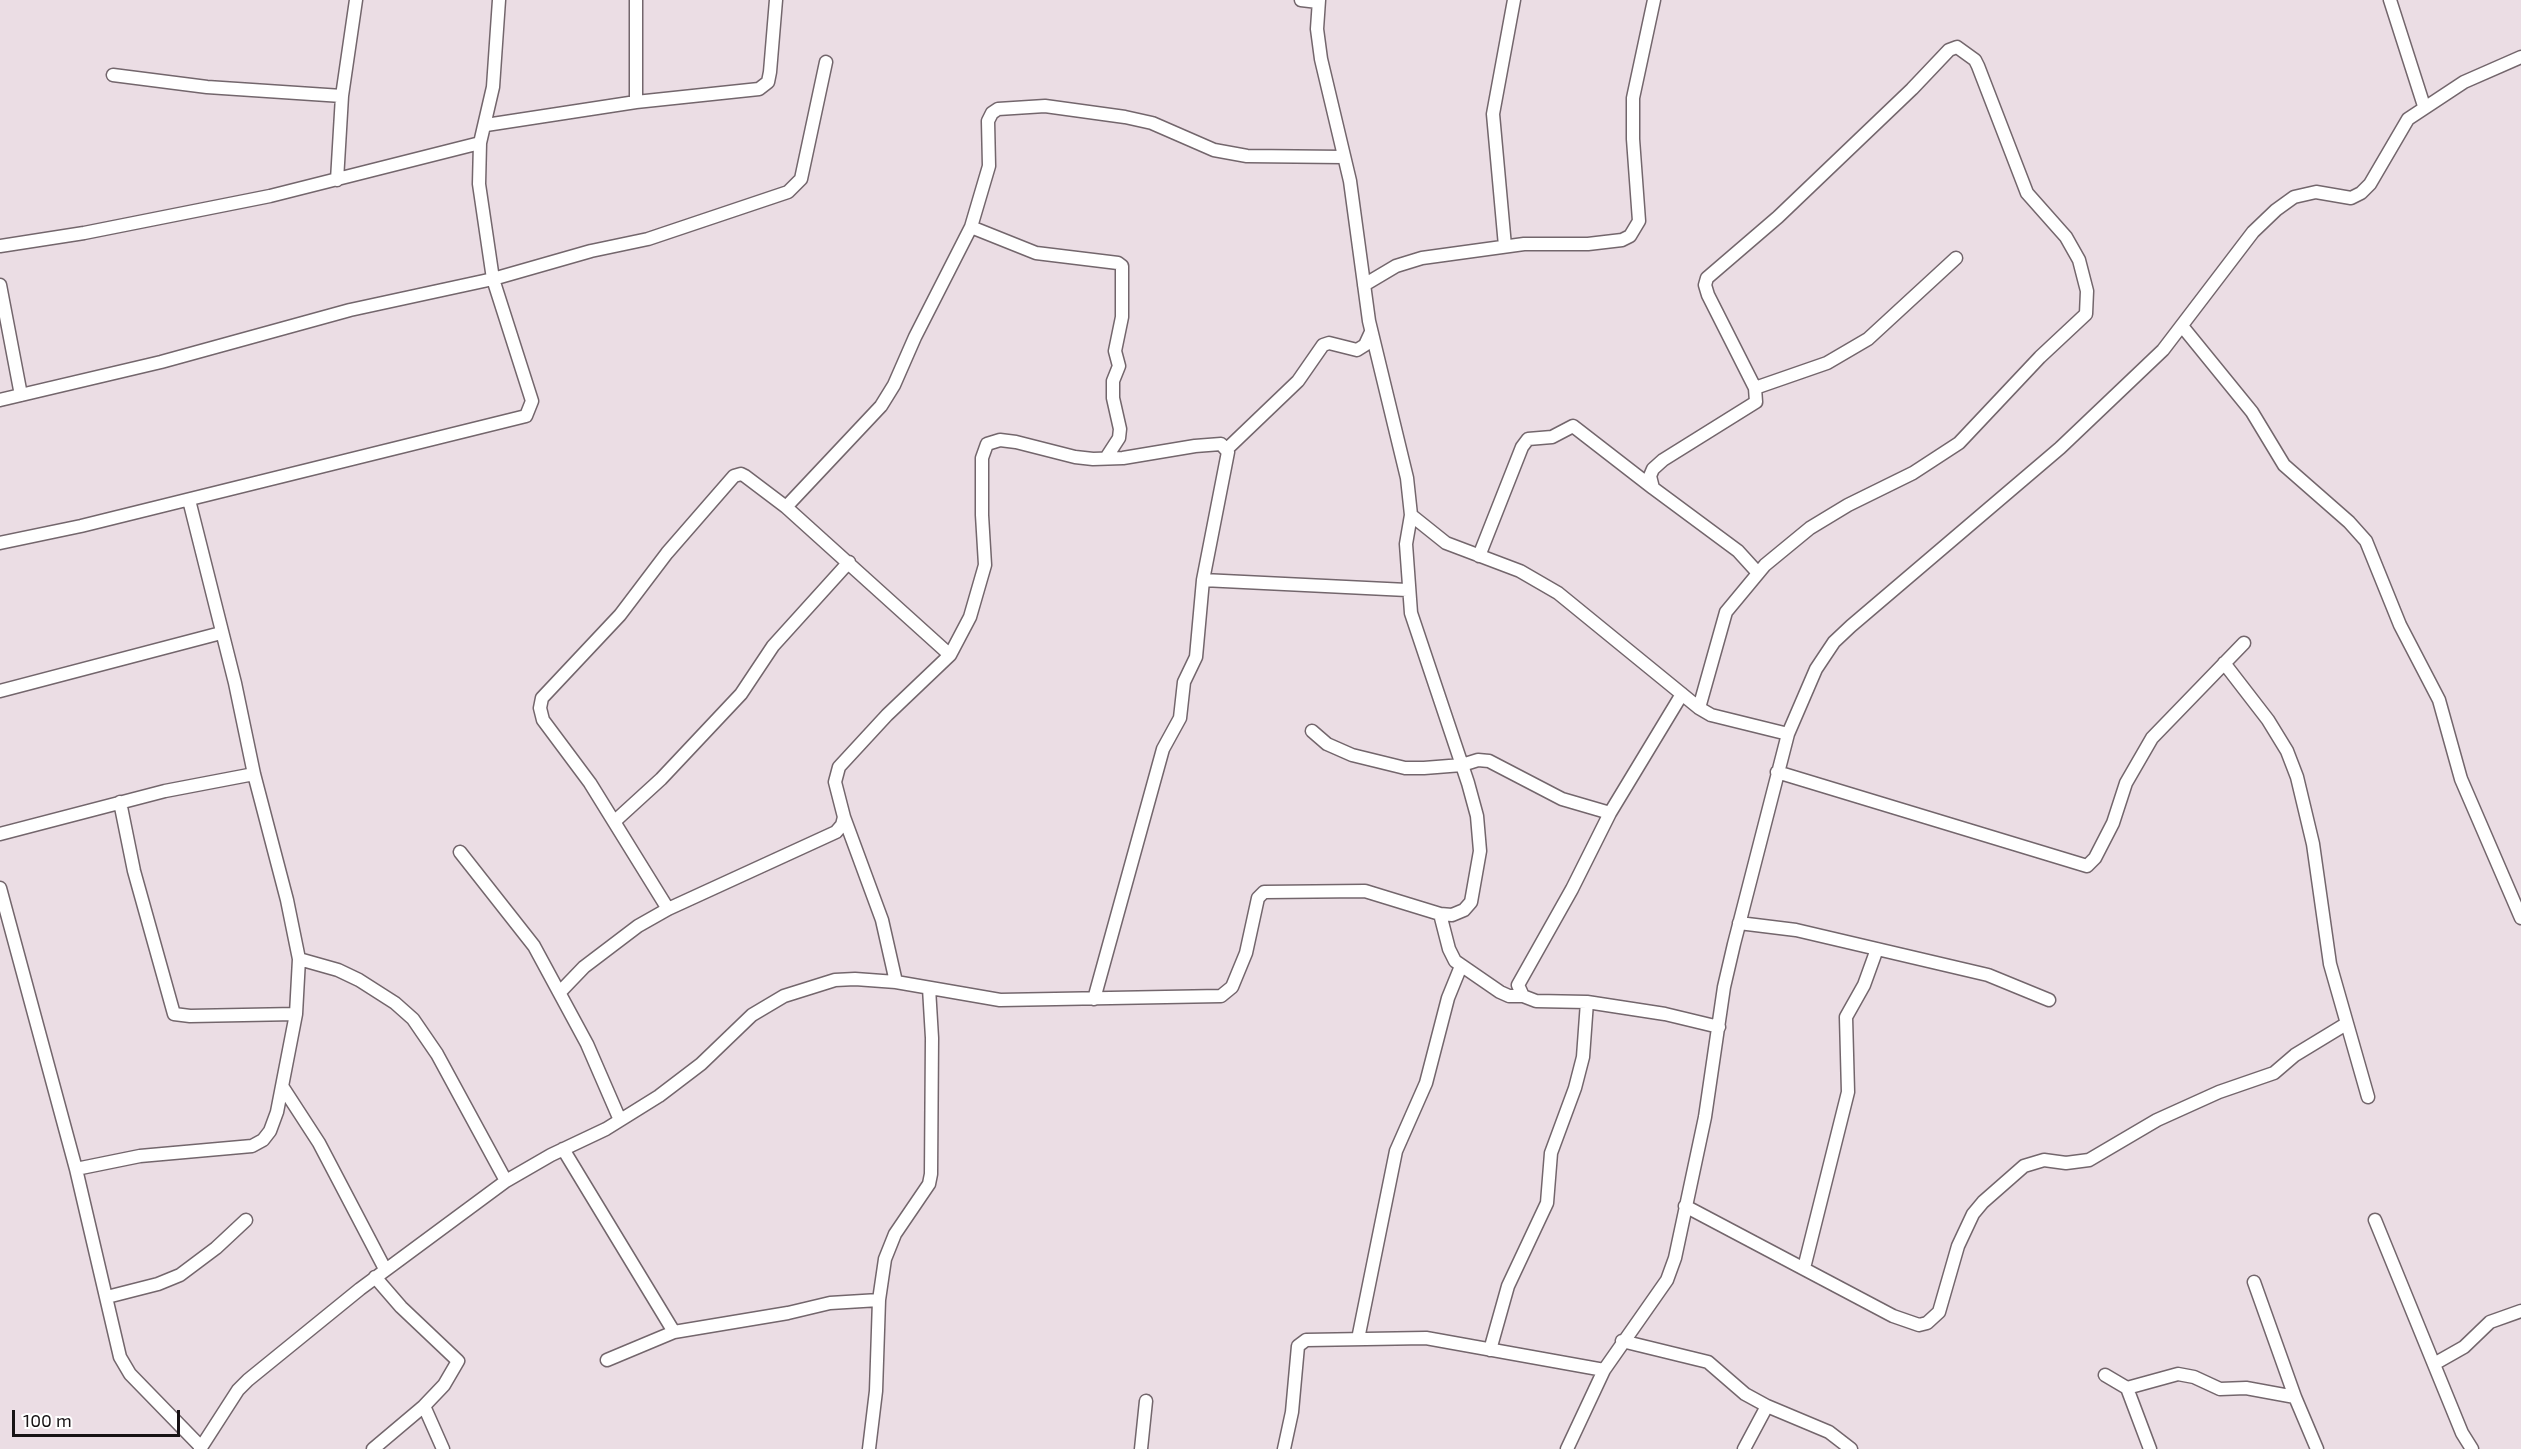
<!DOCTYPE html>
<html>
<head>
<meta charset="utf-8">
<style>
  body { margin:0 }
  #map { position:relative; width:2521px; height:1449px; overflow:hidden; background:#ebdde4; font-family:"Exo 2",sans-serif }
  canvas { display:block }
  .scale { position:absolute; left:12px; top:1410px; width:168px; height:27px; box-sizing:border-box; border:3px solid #171214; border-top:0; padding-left:8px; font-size:18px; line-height:21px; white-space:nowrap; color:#171214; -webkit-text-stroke:4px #fff; paint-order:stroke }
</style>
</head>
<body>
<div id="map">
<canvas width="2521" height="1449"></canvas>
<div class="scale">100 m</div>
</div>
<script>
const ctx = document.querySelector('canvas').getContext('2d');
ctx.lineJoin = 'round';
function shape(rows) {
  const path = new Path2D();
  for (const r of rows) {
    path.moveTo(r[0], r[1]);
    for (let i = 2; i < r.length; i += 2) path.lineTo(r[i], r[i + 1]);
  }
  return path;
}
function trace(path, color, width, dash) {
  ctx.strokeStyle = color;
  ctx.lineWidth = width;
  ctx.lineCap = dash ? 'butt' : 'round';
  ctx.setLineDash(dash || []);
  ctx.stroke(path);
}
const minor = shape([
  [1301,0,1318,2],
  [2390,0,2424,106],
  [113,75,207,87,342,96],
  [636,102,636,0],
  [486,125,636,102,759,89,768,82,770,72,776,0],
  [337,180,342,96,356,0],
  [971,227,1036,253,1118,263,1122,266,1122,317,1115,351,1119,366,1113,381,1113,398,1120,429,1119,438,1106,458],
  [0,246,84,233,270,196,480,143],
  [1505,246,1493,114,1514,0],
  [0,285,21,395],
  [1364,285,1396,266,1422,258,1524,244,1588,244,1622,240,1630,236,1639,221,1633,139,1633,98,1654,0],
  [2182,326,2252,412,2284,465,2349,522,2366,541,2400,625,2439,700,2461,779,2521,918],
  [0,400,161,362,350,310,493,279,591,251,648,239,788,192,801,179,826,62],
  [1228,448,1298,381,1323,345,1329,343,1357,350,1365,345,1371,332],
  [786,507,881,406,894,385,915,337,971,227,989,166,988,121,992,113,998,109,1045,106,1125,117,1152,123,1214,150,1247,156,1344,157],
  [1411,515,1446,543,1520,571,1558,593,1699,708,1711,715,1788,734],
  [0,543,81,526,526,416,532,401,493,279,479,184,480,143,493,87,499,0],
  [1479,556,1522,447,1528,439,1552,437,1573,426,1653,488],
  [1758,573,1738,551,1653,488,1650,476,1653,469,1663,460,1756,402,1755,388,1827,363,1868,339,1956,258],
  [1203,580,1407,590],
  [2224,663,2268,720,2287,751,2297,777,2313,844,2330,964,2368,1097],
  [0,691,221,633],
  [1682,694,1610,813,1572,889,1518,985,1523,996,1536,1001,1587,1002,1665,1014,1719,1027],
  [1699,708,1726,612,1765,565,1810,528,1848,505,1913,473,1959,443,2040,357,2086,314,2087,291,2079,260,2066,237,2027,193,1978,66,1975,60,1957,47,1949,50,1912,89,1778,217,1707,278,1705,285,1708,295,1755,388],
  [1312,731,1327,744,1352,755,1405,768,1424,768,1462,765,1478,760,1489,761,1562,799,1610,813],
  [1777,772,2087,866,2095,858,2113,823,2126,783,2152,738,2244,643],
  [120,802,134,871,174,1014,190,1016,296,1014],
  [844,817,882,920,896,982],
  [615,821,661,779,741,694,773,646,849,562],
  [0,834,165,791,254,774],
  [460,852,534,946,587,1044,620,1120],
  [0,888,76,1169,120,1357,130,1374,201,1447],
  [668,909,590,783,543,720,540,708,542,698,620,615,667,553,734,476,741,474,745,476,786,507,950,655],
  [1440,914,1449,949,1455,961,1500,992,1509,996,1523,996],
  [1739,923,1796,930,1988,975,2049,1000],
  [299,959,338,970,359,980,395,1003,413,1019,437,1054,506,1181],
  [560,992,584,967,638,926,668,909,836,832,842,825,844,817,835,782,839,767,887,715,950,655,970,617,985,565,982,515,982,458,987,444,1000,440,1016,442,1075,457,1093,459,1123,458,1195,446,1221,444,1228,452,1203,580,1196,657,1184,682,1180,718,1163,749,1094,999],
  [282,1086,319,1143,385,1269],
  [563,1149,674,1332],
  [76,1169,140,1156,252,1146,263,1140,270,1131,277,1112,296,1014,299,959,287,900,254,774,235,683,189,500],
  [1685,1206,1893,1316,1919,1325,1927,1323,1939,1312,1958,1246,1973,1214,1983,1202,2024,1166,2044,1160,2066,1163,2089,1160,2157,1120,2219,1092,2274,1073,2295,1055,2346,1024],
  [2375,1220,2462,1433,2472,1449],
  [1804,1268,1848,1092,1846,1017,1864,985,1877,949],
  [375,1277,401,1307,458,1361,444,1385,424,1406,443,1449],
  [2254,1282,2295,1397,2317,1449],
  [107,1297,158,1284,180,1275,216,1248,246,1220],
  [1358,1339,1396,1151,1426,1083,1448,998,1461,966],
  [1622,1341,1708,1362,1745,1394,1767,1406,1829,1432,1851,1449],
  [1490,1350,1508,1286,1547,1203,1551,1153,1575,1088,1583,1057,1587,1002],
  [607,1360,674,1332,788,1313,830,1303,879,1300],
  [2434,1364,2464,1347,2490,1322,2521,1311],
  [2105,1375,2127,1388,2150,1449],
  [2127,1388,2178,1374,2194,1377,2220,1389,2246,1388,2295,1397],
  [200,1449,238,1390,248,1380,360,1289,506,1181,551,1155,606,1129,659,1096,701,1064,752,1015,784,996,835,980,855,979,896,982,1000,1000,1221,996,1232,987,1246,953,1258,898,1264,892,1365,891,1440,914,1452,915,1464,910,1471,902,1480,851,1477,816,1468,783,1411,613,1406,544,1411,515,1407,478,1369,321,1350,181,1321,59,1317,29,1319,0],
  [373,1449,424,1406],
  [869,1449,876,1391,879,1300,885,1259,895,1234,929,1184,931,1174,932,1038,929,988],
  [1141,1449,1146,1401],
  [1284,1449,1292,1412,1298,1346,1306,1340,1426,1338,1604,1370],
  [1567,1449,1604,1370,1667,1280,1675,1258,1705,1117,1724,987,1734,944,1788,734,1816,669,1834,642,1851,626,2060,448,2163,350,2253,232,2276,210,2294,197,2316,192,2351,198,2361,193,2370,184,2408,119,2464,82,2521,57],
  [1744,1449,1767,1406]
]);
trace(minor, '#73666c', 15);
trace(minor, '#fff', 12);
</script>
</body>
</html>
